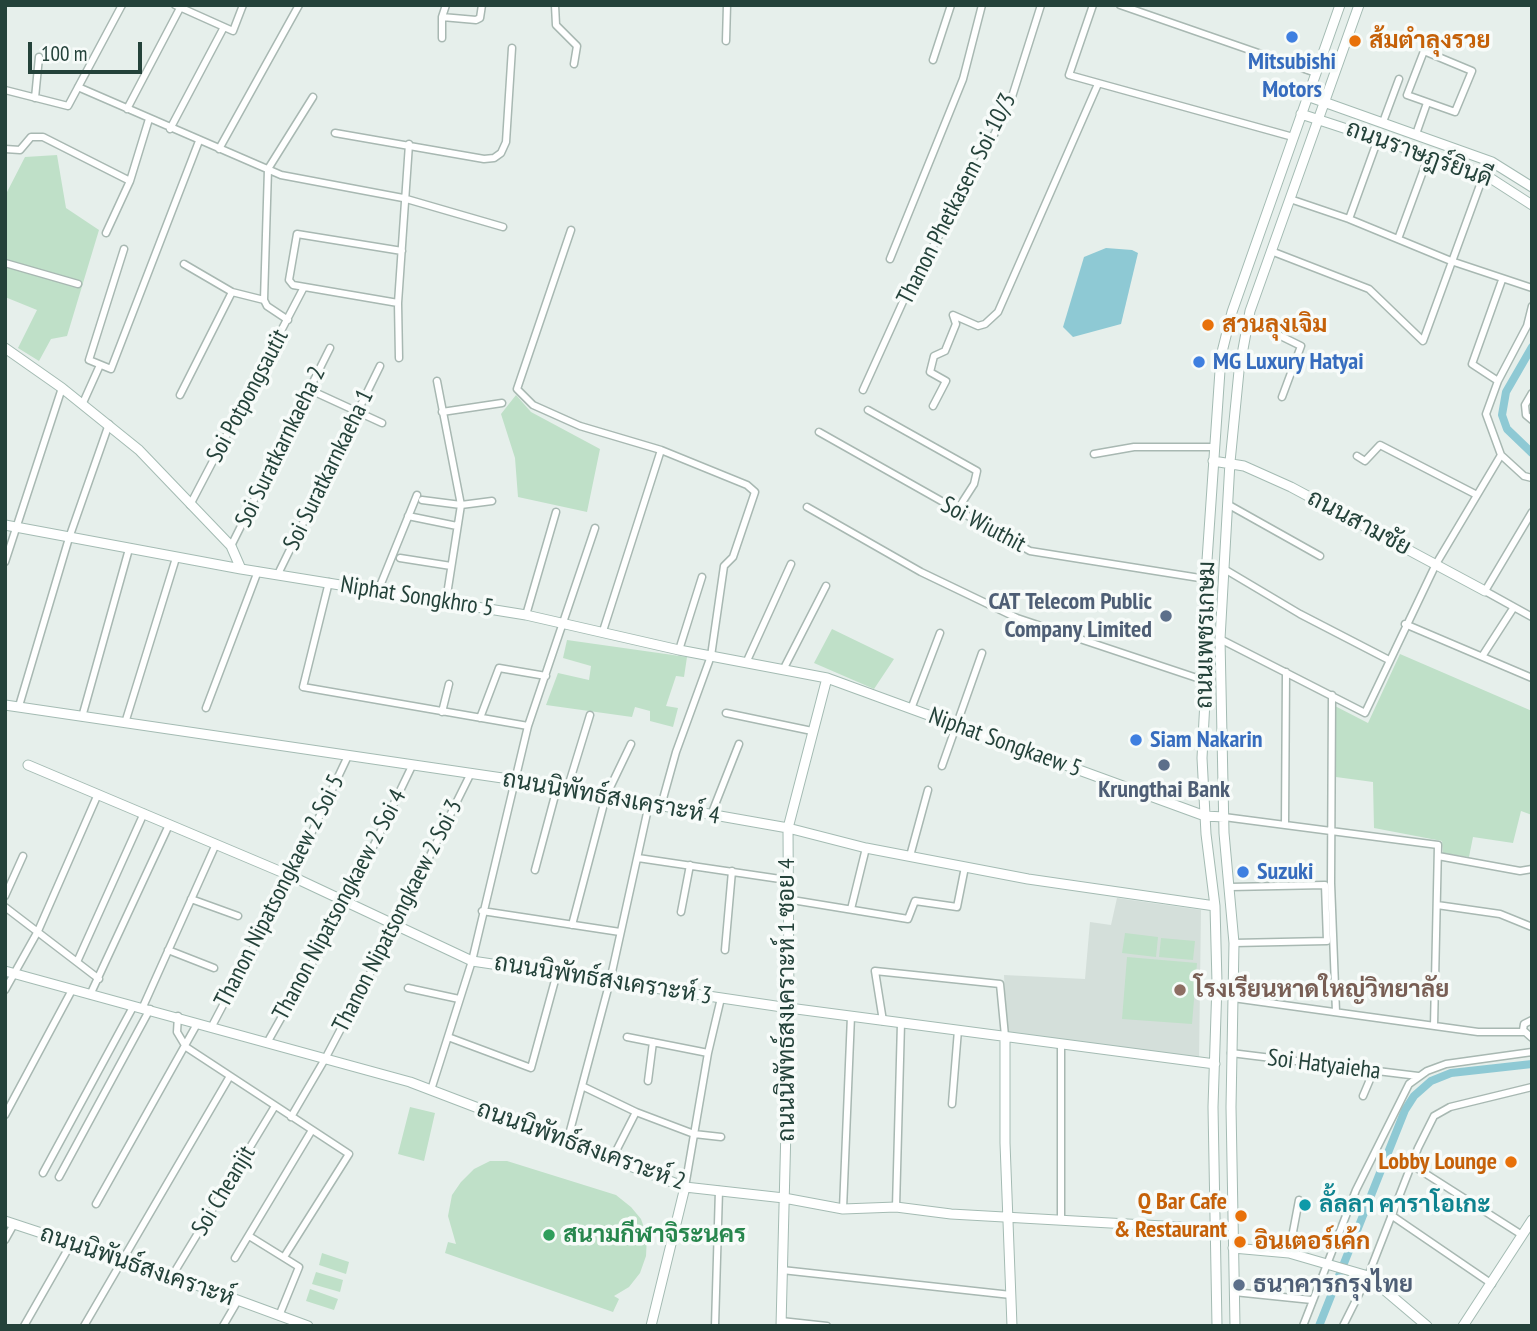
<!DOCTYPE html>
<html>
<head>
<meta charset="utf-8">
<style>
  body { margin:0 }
  #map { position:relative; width:1537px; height:1331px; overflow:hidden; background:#e6efeb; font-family:"PT Sans Narrow",sans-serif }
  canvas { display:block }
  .frame { position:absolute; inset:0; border:7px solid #24423a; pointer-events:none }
  .scale { position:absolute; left:28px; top:42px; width:114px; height:32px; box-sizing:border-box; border:4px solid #24423a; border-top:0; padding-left:9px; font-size:21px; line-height:24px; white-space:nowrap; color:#24423a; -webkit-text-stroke:5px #f7fbf9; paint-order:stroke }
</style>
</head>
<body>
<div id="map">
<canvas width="1537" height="1331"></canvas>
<div class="frame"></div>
<div class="scale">100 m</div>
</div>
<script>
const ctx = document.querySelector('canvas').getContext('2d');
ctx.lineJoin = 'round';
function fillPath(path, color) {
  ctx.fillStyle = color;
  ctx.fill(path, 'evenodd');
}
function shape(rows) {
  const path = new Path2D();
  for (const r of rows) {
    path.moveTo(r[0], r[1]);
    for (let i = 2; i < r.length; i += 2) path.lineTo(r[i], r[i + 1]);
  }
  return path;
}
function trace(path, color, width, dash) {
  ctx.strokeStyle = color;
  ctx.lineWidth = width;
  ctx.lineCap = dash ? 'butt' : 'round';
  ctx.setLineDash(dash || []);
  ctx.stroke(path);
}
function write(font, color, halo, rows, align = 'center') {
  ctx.font = font + ' "PT Sans Narrow",Sarabun,sans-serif';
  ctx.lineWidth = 7;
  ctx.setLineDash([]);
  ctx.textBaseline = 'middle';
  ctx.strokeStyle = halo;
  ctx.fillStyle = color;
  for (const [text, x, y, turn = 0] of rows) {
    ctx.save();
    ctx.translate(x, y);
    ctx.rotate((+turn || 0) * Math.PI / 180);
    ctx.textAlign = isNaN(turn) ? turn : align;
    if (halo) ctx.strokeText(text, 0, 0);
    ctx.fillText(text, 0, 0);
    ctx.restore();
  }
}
fillPath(shape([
  [1117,898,1201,910,1199,1061,1007,1037,1004,975,1085,979,1090,922,1111,925]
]), '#d4dfda');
fillPath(shape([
  [57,155,66,208,99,230,67,336,51,339,39,361,18,348,37,310,5,297,5,196,25,157],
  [516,395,531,412,600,449,587,512,518,497,515,458,501,414],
  [832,629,894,659,874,689,814,663],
  [567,640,687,657,684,677,676,676,666,706,678,708,673,727,650,721,650,711,635,707,632,717,546,705,558,673,589,680,591,666,563,658],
  [1400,654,1532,711,1532,815,1521,811,1513,843,1473,837,1469,857,1443,853,1442,841,1374,828,1373,782,1336,777,1335,706,1368,723],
  [1125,933,1158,937,1156,957,1122,953],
  [1161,938,1195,941,1193,960,1159,957],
  [1127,957,1197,963,1192,1024,1122,1019],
  [410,1107,435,1113,424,1161,398,1154],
  [490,1161,507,1161,616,1195,631,1207,641,1219,647,1236,646,1256,640,1273,629,1287,614,1296,619,1299,613,1312,445,1253,448,1242,456,1244,448,1216,452,1195,461,1182,474,1169],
  [322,1253,349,1262,346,1274,319,1265],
  [316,1272,343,1280,340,1292,312,1284],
  [310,1289,338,1299,334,1310,306,1301]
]), '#bfe0c8');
fillPath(shape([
  [1106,248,1132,250,1138,253,1121,324,1073,337,1063,327,1084,257]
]), '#8ec9d4');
trace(shape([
  [1532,347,1506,392,1502,415,1507,429,1532,453],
  [1319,1326,1405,1110,1414,1096,1431,1081,1451,1073,1532,1064]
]), '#8ec9d4', 8);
const street = shape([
  [175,5,233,31,243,5],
  [555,5,556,25,577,46,574,64],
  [1093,5,1069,75,1293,137],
  [1120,5,1316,73],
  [442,17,476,20,480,18,482,5],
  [442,38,442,17,446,5],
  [726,41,727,5],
  [1424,51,1472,71,1455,112,1407,95,1424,51],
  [933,60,951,5],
  [78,87,281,175,403,198,503,227],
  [5,90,68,106,122,5],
  [35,98,39,57],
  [127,109,180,8],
  [1383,122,1399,79],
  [170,129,224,27],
  [335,133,484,159,494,158,501,153,506,142,512,48],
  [1416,134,1427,103],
  [5,149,20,150,31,137,43,137,130,181],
  [219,149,299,5],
  [1290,199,1349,219,1451,261,1532,288],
  [1349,219,1378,139],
  [571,230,517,389,533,405,580,426,661,450,747,485,755,492,733,557,724,566,711,656,676,752,661,806],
  [106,233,130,181,149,119],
  [1398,239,1429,155],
  [124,249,89,360,111,369,199,141],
  [1271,251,1369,289,1423,341,1484,174],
  [890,259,963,79,982,5],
  [5,263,78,284],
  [184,264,232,292],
  [398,303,293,285,289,280,297,234,402,251],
  [1532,306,1527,326,1498,381,1486,414,1501,455,1524,476,1532,478],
  [288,320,267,306,264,300,268,169,313,97],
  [1248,320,1301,346,1282,397],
  [399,358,398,303,409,144],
  [437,381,461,505,446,601],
  [1498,381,1472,364,1502,280],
  [308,389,382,423],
  [863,390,906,295,985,153,1011,100,1041,5],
  [1532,393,1525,405,1526,415,1532,420],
  [180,395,232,292,264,300],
  [82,405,100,365],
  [933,406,946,381,930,372,934,356,945,351,956,324,953,315,978,326,985,324,998,312,1098,84],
  [868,410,977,471,974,484,956,512],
  [442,412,502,403],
  [819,432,1030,551,1206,579],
  [1094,454,1134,447,1213,447],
  [1357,456,1365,461,1380,445,1475,494],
  [422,500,461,505,492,501],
  [190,505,304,287],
  [1229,505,1320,556],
  [807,507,921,572,1017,618,1206,681],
  [1532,512,1485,591,1532,617],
  [408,516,457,526],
  [231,546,330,348],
  [400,558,451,566],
  [5,562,62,388],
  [1226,570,1300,614,1389,660],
  [278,574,380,366],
  [329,582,303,687,528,726],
  [378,591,417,495],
  [526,615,556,512],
  [1405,624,1532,678],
  [603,631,661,450],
  [1220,639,1365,713,1436,564,1501,455],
  [679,650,702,577],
  [1483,655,1514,607],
  [746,663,791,564],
  [783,670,826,586],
  [1332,695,1331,883,1336,1012],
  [19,706,69,538,109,424],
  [206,708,258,571],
  [911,709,940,633],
  [442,712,449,684],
  [726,713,812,731],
  [82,717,129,549],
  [480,718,499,668,546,676],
  [125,723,176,558],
  [942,766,982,653],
  [567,790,590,715],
  [711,815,739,744],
  [1224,817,1438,845,1434,1026],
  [1285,825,1286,672],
  [910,856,928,790],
  [1438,856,1520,871,1532,869],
  [638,858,787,880],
  [535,870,557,788],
  [1230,887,1325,885,1327,941,1234,943],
  [5,896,23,856],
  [191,899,238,916],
  [786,899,908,919,915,901,957,907,965,867],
  [1437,905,1500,914,1532,927],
  [5,907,99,979],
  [851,909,866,848],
  [482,911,620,932],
  [681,912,690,865],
  [572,925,606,796,631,744],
  [168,950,214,968],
  [725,950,732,871],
  [77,962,144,813],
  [408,988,459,999],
  [5,990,38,931,98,794],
  [90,995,169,825],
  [1233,998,1478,1032,1524,1032],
  [142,1009,216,844],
  [178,1016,177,1032,186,1047,349,1154,284,1257],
  [1532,1020,1524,1024,1523,1030,1532,1038],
  [883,1021,875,971,1000,984,1005,1036],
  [212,1026,291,876,348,756],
  [448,1037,531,1068,557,973],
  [627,1037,708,1053],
  [267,1043,346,903,412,766],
  [1231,1053,1418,1076],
  [648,1081,653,1042],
  [582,1086,636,1112,694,1134,721,1137],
  [431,1090,472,961,528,726,595,528],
  [1363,1096,1374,1070],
  [952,1104,958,1030],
  [5,1115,72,990],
  [291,1117,325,1059,395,926,471,773],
  [567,1142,610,981,649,804],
  [612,1159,636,1112],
  [1412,1165,1522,1235],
  [43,1173,133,1007],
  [59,1177,150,1009],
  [685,1187,708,1053,721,998],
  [96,1204,197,1024],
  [896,1207,901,1023],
  [843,1209,851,1016],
  [1391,1215,1492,1284],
  [1061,1220,1061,1044],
  [249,1236,299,1267,279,1316],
  [5,1240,14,1224],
  [1289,1253,1299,1200],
  [235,1258,312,1130],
  [782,1270,1011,1295],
  [172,1276,275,1106],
  [1234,1292,1312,1300],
  [781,1321,827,1326],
  [24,1326,72,1242],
  [84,1326,230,1076],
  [223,1326,237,1302],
  [715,1326,719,1190],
  [1303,1326,1356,1190,1409,1084,1427,1071,1446,1064,1532,1052],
  [1343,1326,1368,1276,1418,1148,1434,1116,1450,1107,1532,1087]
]);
const secondary = shape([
  [1307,96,1492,162,1532,187],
  [1301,114,1484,174,1532,205],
  [5,348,62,388,139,450,231,546,241,569],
  [1213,461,1244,466,1291,487,1485,591],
  [5,525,241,569,526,615,679,650,827,678,1205,816,1224,817],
  [5,705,516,780,788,828,866,848,1028,879,1215,906],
  [28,765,291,876,472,961,789,1008,1215,1064],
  [5,971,410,1082,685,1187,784,1198,843,1209,896,1207,951,1214,1216,1229],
  [1005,1036,1005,1143,1012,1326],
  [5,1221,172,1276,308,1326],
  [1233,1248,1289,1253,1368,1276,1427,1326],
  [651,1326,685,1187],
  [781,1326,789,1008,788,828,827,678],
  [1217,1326,1213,1107,1217,983,1215,906,1206,834,1202,758,1206,681,1204,604,1221,356,1232,312,1340,5],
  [1235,1326,1231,1107,1234,943,1224,833,1220,639,1230,462,1239,371,1250,311,1359,5],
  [1463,1326,1532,1220]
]);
trace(street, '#a8b8b2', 9);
trace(secondary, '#a4bbb3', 11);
trace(street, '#fff', 6);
trace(secondary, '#fff', 9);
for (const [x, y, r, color] of [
  [1292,37,7,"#3f7fe0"],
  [1355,41,7,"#e8710a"],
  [1208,325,7,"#e8710a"],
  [1199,362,7,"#3f7fe0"],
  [1166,616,7,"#5c6f8a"],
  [1136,740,7,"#3f7fe0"],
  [1164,765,7,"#5c6f8a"],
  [1243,872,7,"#3f7fe0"],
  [1180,990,7,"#8d6e63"],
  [1511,1162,7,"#e8710a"],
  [1305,1205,7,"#0f9aa8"],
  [1241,1216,7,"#e8710a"],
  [549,1235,7,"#2e9e5b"],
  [1240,1242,7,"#e8710a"],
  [1239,1285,7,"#5c6f8a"]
]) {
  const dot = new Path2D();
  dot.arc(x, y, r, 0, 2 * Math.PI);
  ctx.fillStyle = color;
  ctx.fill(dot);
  trace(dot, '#f7fbf9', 2.5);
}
write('bold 24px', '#c56008', '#f7fbf9', [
  ["ส้มตำลุงรวย",1369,41],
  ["สวนลุงเจิม",1222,325],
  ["Lobby Lounge",1497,1162,"right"],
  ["Q Bar Cafe",1227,1202,"right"],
  ["& Restaurant",1227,1230,"right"],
  ["อินเตอร์เค้ก",1254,1242]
], 'left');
write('bold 24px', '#366cbe', '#f7fbf9', [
  ["Mitsubishi",1292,62,"center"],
  ["Motors",1292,90,"center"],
  ["MG Luxury Hatyai",1213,362],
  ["Siam Nakarin",1150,740],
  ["Suzuki",1257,872]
], 'left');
write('24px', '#24423a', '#f7fbf9', [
  ["ถนนราษฎร์ยินดี",1419,154,20],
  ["Thanon Phetkasem Soi 10/3",957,199,-63],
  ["Soi Potpongsautit",248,396,-62],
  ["Soi Suratkarnkaeha 2",281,447,-64],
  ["Soi Suratkarnkaeha 1",329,470,-64],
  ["ถนนสามชัย",1359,523,28],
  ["Soi Wiuthit",983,525,28],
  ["Niphat Songkhro 5",417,597,9],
  ["ถนนเพชรเกษม",1206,635,-89],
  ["Niphat Songkaew 5",1005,743,20],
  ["ถนนนิพัทธ์สงเคราะห์ 4",611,798,10],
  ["Thanon Nipatsongkaew 2 Soi 5",280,891,-63],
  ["Thanon Nipatsongkaew 2 Soi 4",340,905,-62],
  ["Thanon Nipatsongkaew 2 Soi 3",398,916,-63],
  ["ถนนนิพัทธ์สงเคราะห์ 3",603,980,9],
  ["ถนนนิพัทธ์สงเคราะห์ 1 ซอย 4",787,1000,-90],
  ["Soi Hatyaieha",1324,1065,7],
  ["ถนนนิพัทธ์สงเคราะห์ 2",581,1146,20],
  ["Soi Cheanjit",224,1191,-59],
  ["ถนนนิพันธ์สงเคราะห์",137,1266,19]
]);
write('bold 24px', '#4e5e75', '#f7fbf9', [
  ["CAT Telecom Public",1152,602],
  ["Company Limited",1152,630],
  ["Krungthai Bank",1164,790,"center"],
  ["ธนาคารกรุงไทย",1253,1285,"left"]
], 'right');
write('bold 24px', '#785e54', '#f7fbf9', [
  ["โรงเรียนหาดใหญ่วิทยาลัย",1194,990]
], 'left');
write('bold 24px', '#0d838f', '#f7fbf9', [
  ["ลั้ลลา คาราโอเกะ",1319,1205]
], 'left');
write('bold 24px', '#27864d', '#f7fbf9', [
  ["สนามกีฬาจิระนคร",563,1235]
], 'left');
</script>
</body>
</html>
